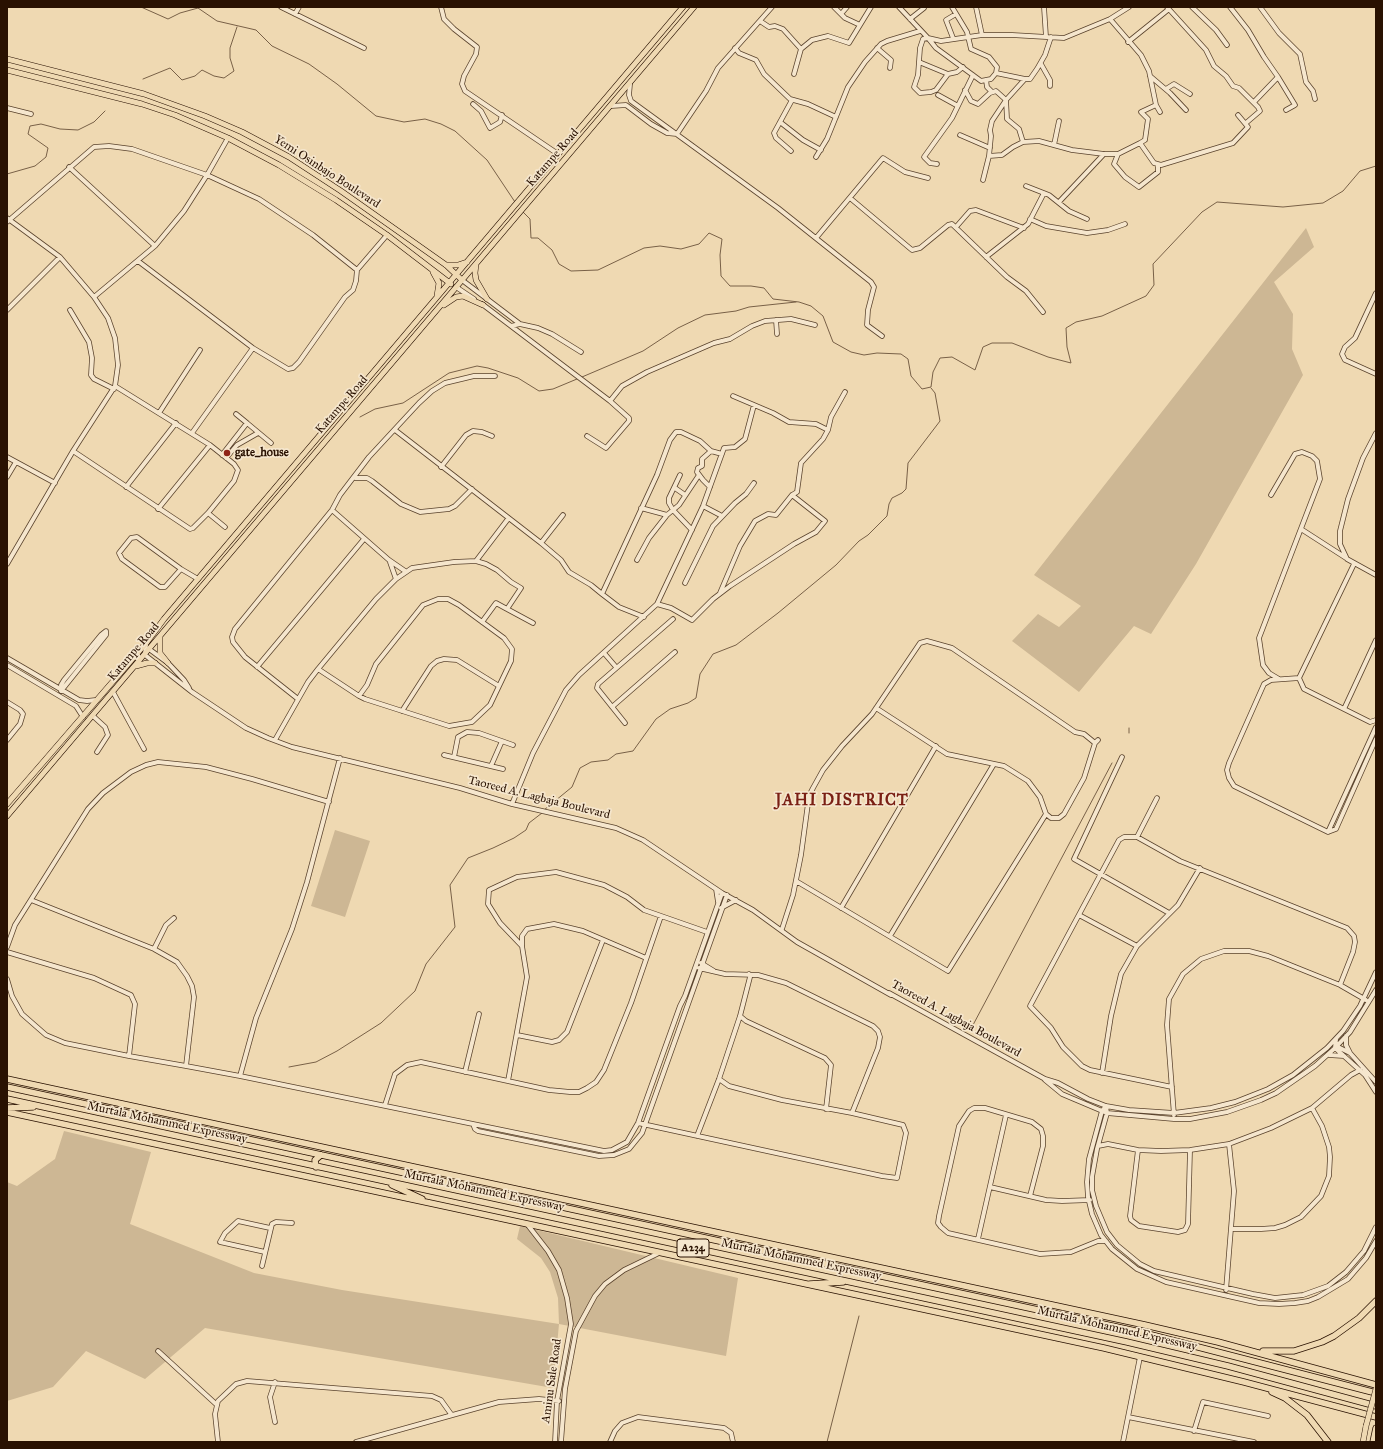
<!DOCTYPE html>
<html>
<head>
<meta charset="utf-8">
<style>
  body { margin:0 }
  #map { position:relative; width:1383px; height:1449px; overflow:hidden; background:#efd9b2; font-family:"IM FELL Great Primer",serif }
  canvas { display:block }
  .frame { position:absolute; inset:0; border:8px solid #291101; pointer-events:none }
</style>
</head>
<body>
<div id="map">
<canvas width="1383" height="1449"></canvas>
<div class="frame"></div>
</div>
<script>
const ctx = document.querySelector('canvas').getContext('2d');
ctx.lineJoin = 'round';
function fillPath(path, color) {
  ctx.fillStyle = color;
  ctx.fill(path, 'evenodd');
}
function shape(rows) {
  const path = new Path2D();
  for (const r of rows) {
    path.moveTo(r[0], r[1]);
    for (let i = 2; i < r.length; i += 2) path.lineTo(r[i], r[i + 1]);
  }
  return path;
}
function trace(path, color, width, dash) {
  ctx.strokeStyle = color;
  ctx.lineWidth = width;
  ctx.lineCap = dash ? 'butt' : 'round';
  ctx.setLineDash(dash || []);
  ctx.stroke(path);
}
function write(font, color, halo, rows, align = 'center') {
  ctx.font = font + ' "IM FELL Great Primer",serif';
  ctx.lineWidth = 3.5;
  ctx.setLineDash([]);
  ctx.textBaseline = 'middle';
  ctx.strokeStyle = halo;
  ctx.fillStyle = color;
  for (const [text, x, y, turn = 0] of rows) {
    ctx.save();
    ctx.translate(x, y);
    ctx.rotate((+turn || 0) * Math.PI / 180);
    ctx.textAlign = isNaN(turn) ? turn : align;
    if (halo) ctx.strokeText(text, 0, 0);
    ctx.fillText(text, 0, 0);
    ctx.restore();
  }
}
fillPath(shape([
  [1306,228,1314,247,1274,282,1293,314,1292,349,1303,375,1196,564,1151,634,1134,626,1079,692,1012,641,1038,614,1059,627,1081,606,1034,575],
  [335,830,370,841,345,917,311,906],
  [64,1131,151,1152,130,1224,254,1273,342,1290,559,1324,558,1298,550,1272,541,1258,517,1239,520,1226,738,1278,726,1356,559,1324,553,1388,205,1328,145,1379,86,1351,53,1387,7,1401,7,1182,17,1186,55,1159]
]), '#cdb794');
trace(shape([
  [141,7,168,19,180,13,198,8,217,21,256,30,272,46,309,64,337,84,376,116,404,122,425,119,441,124,455,131,487,160,515,202],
  [143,79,170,68,182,80,195,76,202,70,214,76,224,78,234,71,230,58,230,48,237,27],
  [7,174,35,166,46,157,48,148,28,134,30,126,41,124,60,129,78,130,94,122,105,111],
  [523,212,530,219,531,238,538,238,552,250,559,264,571,271,598,270,644,248,660,246,681,249,699,244,709,233,722,239,720,255,721,276,730,286,751,286,764,288,773,299,799,302,811,306,823,316,833,342,851,352,864,355,877,353,901,354,908,359,911,376,922,389,931,387,933,372,940,358,952,357,975,370,983,347,992,343,1012,343,1048,357,1071,363,1067,347,1066,328,1076,322,1102,316,1146,296,1154,285,1153,264,1202,212,1217,202,1283,207,1323,203,1343,191,1360,171,1376,166],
  [582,377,643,351,678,328,705,315,736,311,749,307,796,302],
  [360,417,375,409,403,403,449,373,477,366,488,368,518,378,539,391,553,389,577,379],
  [1129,728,1129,733],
  [544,810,572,787,580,768,591,762,608,760,616,754,633,751,656,719,670,709,688,703,696,698,700,674,713,654,736,645,778,613,836,565,859,541,868,535,887,516,889,504,892,498,902,493,906,489,908,463,940,421,935,393,931,388],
  [973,1025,1112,763],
  [289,1067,316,1062,337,1051,381,1023,415,991,426,964,455,927,450,885,468,858,493,848,514,838,526,830,529,823,542,813],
  [827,1442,859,1316]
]), '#786047', 1);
const minor = shape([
  [281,7,364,48],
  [441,7,444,19,454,29,477,47,476,54,464,76,462,84,465,91,558,154],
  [834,7,845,18,860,25],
  [899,7,928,38,941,41,982,35,1012,35,1064,38,1110,19,1129,7],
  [952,7,967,32,971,49,989,57,997,67,996,73],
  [976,7,982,35],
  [1044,7,1046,37],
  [1167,7,1206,50,1214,66,1226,76,1233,86,1239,88,1258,107,1260,111,1246,123],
  [1192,7,1216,30,1227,45],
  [1230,7,1248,30,1264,57,1278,77,1254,102],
  [1260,7,1279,33,1300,54,1306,82,1313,91,1315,99],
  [295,14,299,7],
  [841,14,847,7],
  [910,19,924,8],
  [1110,19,1141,55,1149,71,1156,105,1141,112,1148,119,1145,140,1140,143],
  [760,21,769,27,775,26,783,29,801,49],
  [953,38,946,20,956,14],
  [1128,42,1169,9],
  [735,48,739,53,756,60,764,74,790,99,808,104,836,117],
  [877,48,891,60,890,68],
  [919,62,948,74,957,72,963,67],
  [1041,64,1050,80,1050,86],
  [794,74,801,49,812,40,828,36,849,43,871,7],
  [948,74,936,90,931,92,920,93,914,87,918,75,920,48,923,39,928,38,936,48,981,81,991,79,996,73,1025,79],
  [1150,76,1170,93,1186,110],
  [1278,77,1295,105,1286,110],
  [986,80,987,87,992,92],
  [630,84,629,95,631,101,778,208,871,282,874,287,868,310,867,325,882,336],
  [1166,89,1174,84,1190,94],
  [965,90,971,101,978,104,990,93,996,91,1006,100,1007,119,1019,129,1023,142],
  [938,95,958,106],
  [473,104,481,111,490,128,500,122,502,115],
  [1156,105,1160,112],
  [611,106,626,105,651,124,667,133,677,134],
  [7,108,31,114],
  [780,122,803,140,821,150],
  [677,134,706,91,718,68,772,7],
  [960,135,990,148],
  [1054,145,1059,121],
  [791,151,776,138,774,133,792,100],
  [1118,154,1114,164,1125,177,1139,187,1158,172,1158,165],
  [989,156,1002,155,1013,147,1023,142,1039,141,1072,150,1104,154,1118,154,1140,143,1154,163,1161,165,1233,143,1248,127,1238,115],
  [816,157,827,139,848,87,865,62,881,44,887,41,920,31],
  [937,164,930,163,924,157,952,118,973,75],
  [69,167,155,246],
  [983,180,989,156,991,136,990,130,992,121,1006,100,1025,79,1030,79,1037,69,1045,55,1051,37],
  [1026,186,1049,195,1069,211,1087,219],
  [850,198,912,250,920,248,948,225,952,224,1007,277,1026,291,1043,312],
  [1059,202,1104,154],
  [7,218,60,257,94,297,108,318,115,338,118,365,115,386,73,451,7,564],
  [1030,219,1046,226,1087,233,1108,230,1125,224],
  [7,222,94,147,109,146,132,149,207,175,259,199,313,235,357,270],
  [956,227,970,211,976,210,1024,228],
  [816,238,883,158,905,172,928,178],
  [986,257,1028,224,1044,193],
  [138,261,253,348,288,369,293,368,299,362,345,297,353,290,356,281,357,270,387,235],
  [462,280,520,324],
  [456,287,474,299],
  [1376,293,1355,338,1345,347,1342,354,1345,360,1376,374],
  [94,297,155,246,184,211,207,175,228,138],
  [482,304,511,326,520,324,538,328,552,334,581,352],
  [7,310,60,257],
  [70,310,89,342,92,358,91,375,94,379,114,389],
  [776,320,777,334],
  [511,326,610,401,622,386,647,372,714,343,730,339,752,326,765,321,791,319,815,325],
  [733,396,773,413,789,422,816,424,828,430],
  [159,413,200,350],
  [236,414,247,423],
  [395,430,541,543,561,560,569,572,591,585,602,594],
  [192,433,253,348],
  [1376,433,1363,458,1348,499,1340,531,1340,544,1347,559,1376,575],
  [587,436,606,448,629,421,629,418,610,401],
  [73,451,190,529,193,528,208,513,234,481,238,470,234,464,210,445,115,386],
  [222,455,247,423,271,443],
  [7,457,55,483],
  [226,458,237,445,258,433],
  [441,467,466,435,473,431,482,432,492,436],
  [680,475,669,498,669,503,673,510,692,530],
  [7,477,16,462],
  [355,478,367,478,372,481,401,504,420,512,449,509,455,506,472,489],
  [126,487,176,423],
  [710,487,703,480,697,472,698,468,702,466,702,459,711,451],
  [675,488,685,495],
  [1271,495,1295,454,1302,452,1312,456,1317,461,1320,479,1259,638,1263,665,1269,673,1279,679],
  [703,506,722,516],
  [641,508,667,515],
  [158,509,210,445],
  [332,510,389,560,405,571],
  [208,513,225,527],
  [1301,529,1346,558],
  [541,543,563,515],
  [637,560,649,538,667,515,679,505,699,475],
  [476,561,508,519],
  [390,562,396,579],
  [1354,564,1299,678,1304,689,1370,722,1376,720],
  [181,569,165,587,160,587,122,559,119,553,131,538,137,537,181,569,198,579],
  [685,583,713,526,735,503,746,494,754,483],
  [720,593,740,546,755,521,768,514,776,515,792,495],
  [657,604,671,608,692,620,713,599,730,586,794,544,816,532,825,521,792,495,797,492,801,463,823,439,828,430,831,417,845,392],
  [644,617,619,607,602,594,657,475,670,440,676,432,681,432,700,441,711,451,722,454],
  [482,622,496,603,507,609],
  [146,644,145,655,192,692,246,728,268,738,292,747,460,788,512,804,616,828,643,840,722,893,753,910,797,942,891,995],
  [146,649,149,649,168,663,184,680,189,688],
  [604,653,616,667],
  [7,658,79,700,87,701,96,700],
  [7,665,76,706,83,717],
  [257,667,364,539],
  [318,669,376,599,396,579,412,568,454,562,476,561,486,564,497,570,511,582,521,588,507,609,533,623],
  [1299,678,1271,680,1264,684,1229,763,1227,770,1229,778,1234,786,1328,832,1336,829,1376,739],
  [61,691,106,635,106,631,101,635,64,680,61,685,64,687],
  [113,692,144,749],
  [298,699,245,657,233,642,232,637,235,629,332,510,340,495,369,457,419,403,432,391,445,383,474,376,495,376],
  [7,702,20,710,23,714,20,724,7,740],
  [612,707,675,652],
  [1344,709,1376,640],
  [402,711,431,666,437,661,444,659,457,660,499,686],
  [93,716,105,727,108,735,97,752],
  [625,723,597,688,598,684,673,619],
  [275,740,308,682,318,669,359,696,365,699,449,726,472,722,490,705,511,661,512,649,504,638,459,605,448,599,438,599,423,605,376,664,367,685,359,696],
  [444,755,503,769],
  [454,757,458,737,467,732,479,733,513,745],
  [1122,757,1074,859,1169,913],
  [491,766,502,741],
  [512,804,533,753,566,690,579,675,657,604,703,506,724,448,735,447,745,439,754,405],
  [1046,814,1051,818,1059,818,1064,814,1084,778,1095,743,1098,740],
  [1328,832,1376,727],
  [1137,837,1157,798],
  [796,881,948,971,1046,814,1040,797,1028,781,1004,766,947,754,876,708],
  [716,889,718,902],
  [31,900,154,949,177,962,187,976,192,986,194,997,186,1066,129,1056],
  [721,908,736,900],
  [841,908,936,746],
  [1079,915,1137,946],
  [782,929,793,895,801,855,809,796,813,788,823,770,842,746,872,714,920,643,927,641,952,648,1075,732,1084,734,1095,743],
  [890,936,994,764],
  [522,946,500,923,488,904,489,890,517,877,556,872,604,885,627,897,644,910,707,932],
  [7,947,15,925,88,809,103,793,131,772,146,765,158,762,206,767,252,779,329,802],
  [154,949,166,925,174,918],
  [7,952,94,978,131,995,135,1004,129,1056,65,1043,46,1035,22,1014,12,996,7,979],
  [701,963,714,971],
  [699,968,725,974,758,975,786,983,873,1026,878,1031,880,1037,878,1048,852,1113],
  [889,993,1045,1079,1058,1083,1088,1099,1106,1106,1129,1110,1174,1113,1211,1108,1235,1102,1268,1089,1293,1075,1327,1048,1343,1031,1360,1006,1376,972],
  [740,1016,746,1021,825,1058,831,1065,826,1109],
  [517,1035,552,1042,559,1040,567,1032,603,940],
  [1346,1036,1346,1045,1350,1053],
  [1336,1039,1335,1048,1365,1075,1376,1092],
  [1336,1046,1350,1053,1376,1082],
  [1329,1055,1344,1056],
  [186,1066,240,1076,256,1018,292,929,307,882,340,758],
  [465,1072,479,1014],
  [1102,1073,1111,1016,1121,974,1137,946,1178,905,1200,868],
  [240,1076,604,1151,612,1150,627,1142,638,1123,680,1006,685,996,722,893],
  [1045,1080,1062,1094,1107,1113,1174,1119,1190,1119,1227,1112,1261,1100,1276,1093,1315,1066,1335,1048,1350,1032,1376,990],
  [508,1081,527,977,522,946,522,936,527,929,554,924,583,931,646,958],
  [1172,1087,1090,1070,1082,1066,1063,1047,1051,1028,1030,1006,1119,840,1124,837,1137,837,1180,861,1347,928,1354,936,1355,942,1353,952,1340,985],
  [385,1105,395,1074,407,1065,421,1062,549,1090,570,1092,579,1092,587,1088,596,1082,604,1070,631,1003,661,916],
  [1106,1106,1102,1111,1089,1159,1087,1182,1088,1197,1092,1214,1101,1235,1112,1249,1137,1269,1166,1282,1259,1303,1279,1304,1295,1303,1308,1301,1318,1297,1348,1279,1366,1258,1376,1241],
  [1106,1106,1107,1113,1097,1149,1092,1177,1092,1190,1096,1206,1107,1232,1117,1245,1140,1264,1154,1271,1253,1294,1275,1298,1303,1295,1328,1286,1346,1272,1364,1251,1376,1227],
  [1174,1115,1167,1025,1169,999,1183,974,1201,959,1224,951,1249,951,1268,956,1340,985,1366,1000],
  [638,1123,882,1176,897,1178,906,1133,903,1125,852,1113,782,1100,729,1086,719,1079],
  [473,1124,475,1129,478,1131,599,1156,614,1155,629,1149,642,1133,727,895],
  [697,1136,719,1079,740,1016,750,977,749,974],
  [1098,1146,1108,1144,1138,1150,1161,1151,1190,1150,1229,1144,1271,1128,1312,1108,1351,1075,1360,1070],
  [1138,1150,1130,1216,1131,1220,1139,1226,1178,1232,1185,1230,1188,1224,1190,1150],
  [990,1187,1046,1200,1062,1201,1090,1200],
  [1030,1196,1043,1146,1043,1136,1041,1129,1032,1122,985,1108,974,1108,969,1111,959,1126,939,1216,938,1223,941,1227,948,1233,1040,1254,1071,1252,1098,1241,1106,1241],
  [527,1224,548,1251,559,1270,567,1298,571,1324,557,1401,555,1442],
  [1231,1229,1261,1229,1275,1228,1285,1225,1301,1217,1321,1196,1329,1176,1330,1157,1329,1147,1322,1126,1312,1108],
  [978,1239,1006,1115],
  [265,1252,220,1242,225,1233,238,1221,270,1228],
  [262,1266,272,1224,276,1222,292,1223],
  [1226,1290,1234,1191,1229,1144],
  [158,1351,217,1405],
  [1128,1417,1254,1442],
  [275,1422,270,1397,275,1382],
  [1194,1431,1203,1402,1268,1416],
  [218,1442,215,1414,218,1401,236,1384,247,1381,432,1396,441,1400,451,1414],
  [356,1442,499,1402,539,1399,559,1401],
  [561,1442,565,1389,576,1331,595,1296,605,1284,624,1270,659,1253],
  [610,1442,615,1431,622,1423,638,1417,724,1428,731,1433,733,1442],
  [1123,1442,1140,1357]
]);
const major = shape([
  [7,59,144,94,205,116,242,132,289,157,341,191,446,265,462,280],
  [7,70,142,104,175,115,228,138,279,165,336,200,387,235,451,284],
  [476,264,475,273,476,280,487,299],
  [446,265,458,265,467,262],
  [433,272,439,283,437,296],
  [444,305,456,297,463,296,483,305],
  [160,637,160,653,168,663],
  [136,666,147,663,155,663],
  [7,804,147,642,164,619,683,7],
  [7,816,694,7],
  [1363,1442,1366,1426]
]);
const highway = shape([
  [7,1079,1145,1325,1218,1342,1376,1385],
  [7,1087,1140,1332,1376,1393],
  [7,1099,1127,1342,1228,1366,1376,1406],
  [7,1108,33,1107],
  [7,1112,1104,1348,1244,1382,1376,1417],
  [316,1167,315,1160,321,1155],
  [392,1185,422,1199],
  [810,1284,843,1282],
  [1263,1351,1294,1351,1322,1342,1334,1336,1359,1318,1376,1301],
  [1272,1392,1285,1398,1307,1415,1328,1442],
  [1373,1442,1376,1428]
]);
trace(minor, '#5a432d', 5.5);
trace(major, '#291101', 6);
trace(highway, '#291101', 7);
trace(minor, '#f5e6cd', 4);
trace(major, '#efd9b2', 5);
trace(highway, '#efd9b2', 5.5);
const majorBridge = shape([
  [1366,1426,1376,1389]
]);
trace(majorBridge, '#291101', 6, []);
trace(majorBridge, '#efd9b2', 5);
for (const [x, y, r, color] of [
  [227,453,4,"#8f2418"]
]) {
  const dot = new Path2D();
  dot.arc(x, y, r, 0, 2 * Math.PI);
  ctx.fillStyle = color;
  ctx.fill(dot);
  trace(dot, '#f5e6cd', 1.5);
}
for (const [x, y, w] of [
  [693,1248,32]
]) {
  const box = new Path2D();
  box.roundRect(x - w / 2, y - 9, w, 18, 3);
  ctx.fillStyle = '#f5e6cd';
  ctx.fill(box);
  trace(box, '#291101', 1);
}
write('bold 11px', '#291101', null, [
  ["A234",693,1248]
]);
write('12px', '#291101', '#f5e6cd', [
  ["Katampe Road",553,158,-49],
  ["Yemi Osinbajo Boulevard",327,172,33],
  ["Katampe Road",342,405,-49],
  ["Katampe Road",134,652,-50],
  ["Taoreed A. Lagbaja Boulevard",539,798,14],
  ["Taoreed A. Lagbaja Boulevard",956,1019,29],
  ["Murtala Mohammed Expressway",167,1123,12],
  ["Murtala Mohammed Expressway",484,1191,12],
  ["Murtala Mohammed Expressway",801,1260,12],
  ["Murtala Mohammed Expressway",1117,1329,13],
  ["Aminu Sale Road",552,1381,-82]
]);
write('bold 12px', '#291101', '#f5e6cd', [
  ["gate_house",235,453]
], 'left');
ctx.letterSpacing = '1px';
write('bold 16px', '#7a1f14', '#f5e6cd', [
  ["JAHI DISTRICT",842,801]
]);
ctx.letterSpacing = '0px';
</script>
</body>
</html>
